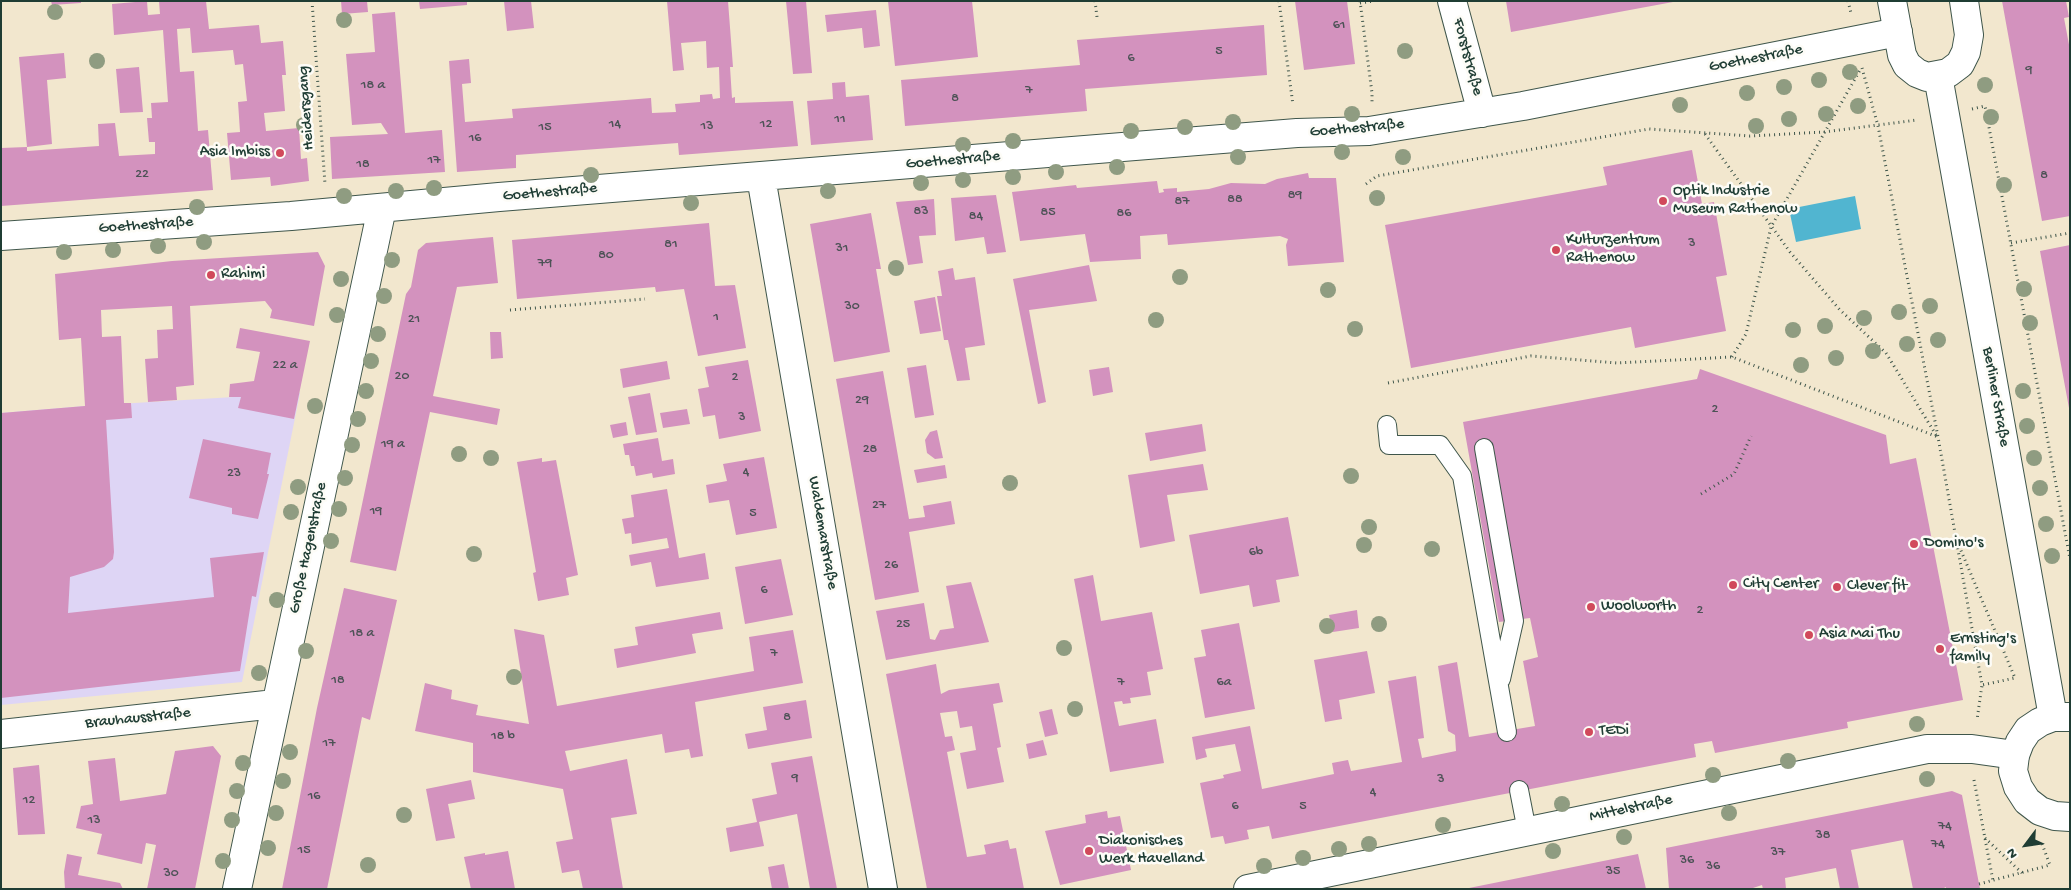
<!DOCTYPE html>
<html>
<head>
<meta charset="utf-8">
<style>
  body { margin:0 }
  #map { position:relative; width:2071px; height:890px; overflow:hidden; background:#f2e7ce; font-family:"Gochi Hand",sans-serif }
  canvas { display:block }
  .frame { position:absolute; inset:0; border:2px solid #1f3d34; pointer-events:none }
  .north { position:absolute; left:2001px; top:820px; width:50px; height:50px; -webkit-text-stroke:4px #fdfcf7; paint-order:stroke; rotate:239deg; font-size:14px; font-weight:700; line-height:20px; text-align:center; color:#1f3d34 }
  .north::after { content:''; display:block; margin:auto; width:18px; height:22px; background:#1f3d34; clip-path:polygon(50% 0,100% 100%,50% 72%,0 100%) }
</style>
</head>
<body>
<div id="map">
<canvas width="2071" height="890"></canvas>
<div class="frame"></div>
<div class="north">N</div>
</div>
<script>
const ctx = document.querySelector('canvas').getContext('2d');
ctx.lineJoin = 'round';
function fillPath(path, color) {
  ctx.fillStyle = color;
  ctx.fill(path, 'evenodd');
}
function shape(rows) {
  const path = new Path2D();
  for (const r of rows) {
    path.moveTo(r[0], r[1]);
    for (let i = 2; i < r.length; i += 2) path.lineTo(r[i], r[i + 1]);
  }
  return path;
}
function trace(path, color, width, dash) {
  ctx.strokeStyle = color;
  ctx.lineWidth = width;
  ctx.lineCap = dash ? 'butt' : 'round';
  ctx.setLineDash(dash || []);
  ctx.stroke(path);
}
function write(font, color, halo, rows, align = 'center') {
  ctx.font = font + ' "Gochi Hand",sans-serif';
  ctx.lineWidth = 5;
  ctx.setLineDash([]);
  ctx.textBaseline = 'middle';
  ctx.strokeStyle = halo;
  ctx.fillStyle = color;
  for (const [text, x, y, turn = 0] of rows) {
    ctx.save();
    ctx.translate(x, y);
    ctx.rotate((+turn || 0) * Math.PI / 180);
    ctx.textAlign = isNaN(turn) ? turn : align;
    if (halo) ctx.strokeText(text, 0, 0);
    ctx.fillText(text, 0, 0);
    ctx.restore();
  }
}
fillPath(shape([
  [300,393,242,682,1,705,1,413,85,406]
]), '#ded5f5');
fillPath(shape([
  [1855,196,1861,229,1796,242,1789,209]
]), '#51b5d0');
fillPath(shape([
  [51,1,81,1,81,3,52,5],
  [147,1,148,15,160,14,159,1,206,1,209,29,259,25,261,43,283,41,286,75,282,75,285,111,264,113,266,131,299,128,301,159,307,158,309,181,271,186,270,177,231,180,227,133,240,132,238,102,247,101,243,64,235,65,233,50,192,53,190,28,177,29,180,72,194,71,198,131,208,130,213,190,1,206,1,148,27,147,19,57,64,53,66,78,47,80,52,144,27,147,27,151,99,146,98,124,115,123,119,156,155,154,155,142,149,142,147,118,152,118,151,103,168,102,163,30,114,35,112,4],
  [341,1,367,1,368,12,342,14],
  [419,1,467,1,467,5,420,9],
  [504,1,531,1,534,28,507,31],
  [667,1,728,1,733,67,730,67,732,98,735,97,735,103,793,101,798,146,679,155,678,143,516,155,516,168,457,172,449,61,469,59,471,83,462,84,465,122,513,118,512,109,651,98,652,113,676,112,675,104,700,102,700,95,712,94,713,99,720,98,719,67,707,68,706,41,681,43,684,70,673,71],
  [786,1,806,1,812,73,793,74],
  [888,1,972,1,978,57,895,66],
  [1295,1,1347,1,1355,64,1304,70],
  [1506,1,1673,1,1673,2,1511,32],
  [2002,1,2066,1,2069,17,2064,18,2070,50,2070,216,2042,221],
  [876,10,880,46,864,48,862,28,827,32,825,15],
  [395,12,405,133,442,130,445,172,332,179,330,137,388,134,381,123,352,125,346,54,375,52,372,14],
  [1264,25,1267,75,1085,89,1087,111,905,126,901,80,1080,65,1077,40],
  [139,67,143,112,120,113,116,69],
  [845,82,846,97,869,95,873,140,811,145,807,101,833,99,832,83],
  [1692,150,1702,204,1714,202,1727,275,1716,277,1726,331,1635,348,1631,327,1411,368,1385,225,1607,185,1603,167],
  [1308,173,1309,178,1336,178,1344,262,1288,266,1286,245,1288,239,1280,236,1168,245,1167,234,1140,236,1141,259,1090,262,1085,234,1020,241,1012,192,1076,185,1077,188,1157,181,1159,193,1164,192,1163,189,1177,188,1177,192,1209,189,1231,183,1265,184,1277,179],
  [996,195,1006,252,987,254,984,237,955,241,951,198],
  [934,199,936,235,919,236,923,263,908,265,896,202],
  [871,213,881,269,876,269,890,352,834,362,810,224],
  [709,223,715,286,735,285,746,348,698,356,684,289,656,292,655,287,517,299,512,240],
  [493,237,498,283,457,287,433,396,500,409,497,425,430,412,396,571,350,562,406,294,411,287,418,250,426,243],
  [2070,245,2070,408,2069,408,2040,251],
  [318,252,325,266,314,326,270,318,272,310,265,301,190,306,194,385,176,387,177,400,148,402,145,359,158,358,157,330,173,329,172,306,101,310,102,337,121,336,124,403,131,403,132,418,106,420,114,552,113,559,104,567,70,577,68,613,214,597,210,558,264,552,256,597,252,596,240,671,1,698,1,413,85,406,81,338,59,340,55,274,172,261],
  [1089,265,1097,301,1029,310,1046,402,1038,404,1013,279],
  [953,268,955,280,975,277,985,345,965,348,970,380,957,381,948,340,944,340,937,296,942,296,938,271],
  [935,297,941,331,920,334,914,301],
  [240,328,310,341,294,419,238,408,241,397,229,397,230,384,254,381,260,352,236,348],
  [490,332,501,332,503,358,491,359],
  [748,360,761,431,719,439,715,415,703,417,698,389,709,387,705,367],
  [667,361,670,379,623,388,620,369],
  [926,365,934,415,915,418,907,368],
  [1109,367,1113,392,1093,396,1089,370],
  [1700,369,1886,435,1890,464,1916,458,1963,700,1847,722,1848,728,1715,753,1712,741,1694,744,1696,757,1272,839,1269,826,1247,830,1249,839,1225,844,1223,836,1211,838,1200,783,1224,778,1223,775,1241,771,1235,744,1205,749,1207,757,1196,760,1192,737,1250,726,1262,789,1334,774,1332,763,1348,760,1351,771,1402,762,1388,681,1416,676,1424,738,1418,739,1422,758,1456,751,1455,735,1448,731,1438,666,1457,662,1469,737,1535,726,1523,661,1538,657,1530,618,1499,622,1463,422,1697,379],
  [883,371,909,519,925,517,923,506,951,501,955,524,909,532,919,592,875,600,836,379],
  [650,393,657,432,636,435,628,397],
  [687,409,690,424,663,428,660,413],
  [626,422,628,435,613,438,610,425],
  [1202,424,1206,451,1150,461,1145,433],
  [937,430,943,458,935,459,927,453,925,440,930,432],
  [658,438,662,461,673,459,675,474,653,478,652,473,636,476,634,466,631,466,629,455,625,455,623,444],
  [203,439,271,453,267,474,269,474,258,519,232,514,232,508,189,498],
  [764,457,777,528,736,535,729,500,709,503,706,485,727,481,723,464],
  [542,458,542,462,556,460,578,575,566,578,569,595,538,601,533,573,536,572,517,462],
  [1203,464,1208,490,1167,495,1175,541,1140,548,1128,475],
  [945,465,947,478,917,483,914,470],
  [667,489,679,558,705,553,709,579,656,587,651,562,631,566,629,555,669,548,667,538,632,544,631,533,625,534,622,519,634,517,631,495],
  [1288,517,1299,576,1276,580,1280,602,1253,607,1249,585,1200,594,1189,535],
  [781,559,793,615,745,624,735,567],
  [1093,575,1101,621,1152,612,1163,669,1147,672,1151,695,1130,698,1131,703,1123,704,1122,701,1114,702,1119,726,1156,719,1164,763,1110,772,1074,579],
  [971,582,989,642,886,660,876,611,924,603,930,639,935,640,940,630,954,628,946,586],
  [344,588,397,600,370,720,362,717,327,889,282,889,317,708],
  [1357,610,1359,628,1333,632,1329,615],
  [720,612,723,629,692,634,696,653,617,668,614,649,638,645,635,627],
  [1239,623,1255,709,1205,718,1194,658,1206,656,1201,630],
  [514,629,544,635,557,706,754,671,749,637,793,630,803,683,695,702,703,756,691,758,689,749,665,753,662,734,565,751,570,771,627,759,637,814,611,818,623,889,583,889,579,870,562,873,556,842,573,839,563,789,473,772,473,743,415,731,425,683,452,690,451,699,478,705,476,715,529,724],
  [1367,651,1375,693,1339,700,1342,719,1325,722,1314,660],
  [936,664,941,694,949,690,999,683,1003,702,993,704,1001,747,997,748,1004,782,967,789,960,753,976,750,972,726,960,728,957,711,940,713,945,737,952,736,955,750,947,752,967,857,986,854,984,845,1008,840,1010,849,1016,848,1024,889,927,889,886,674],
  [806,700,812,738,748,749,745,734,767,730,763,707],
  [1052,709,1058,734,1045,737,1039,712],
  [1043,740,1047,755,1029,759,1026,744],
  [213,746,221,756,195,889,147,889,156,845,146,843,142,864,97,854,102,834,76,828,81,806,93,804,88,761,115,758,120,801,166,794,175,751],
  [812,756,822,810,837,889,810,889,797,814,759,822,764,846,730,852,726,828,757,822,752,799,777,794,771,763],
  [39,765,45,834,18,835,13,768],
  [471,780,475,799,448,804,455,838,436,841,426,789],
  [1952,791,1962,795,1980,889,1946,889,1946,887,1942,889,1913,889,1903,840,1851,850,1859,889,1840,889,1836,868,1785,878,1786,889,1763,889,1762,885,1750,889,1669,889,1666,848],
  [1107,811,1108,818,1120,816,1131,870,1060,885,1045,831,1086,823,1085,815],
  [508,851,515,889,471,889,464,857,485,853,485,855],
  [67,854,82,857,78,875,120,883,123,889,65,889,64,872],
  [1638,854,1646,889,1469,889,1469,888],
  [784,864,789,889,772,889,768,867]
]), '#d392be');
const lane = shape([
  [1387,425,1389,445,1440,445,1462,476,1507,732],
  [1484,448,1514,621,1501,679],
  [1519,790,1527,831]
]);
const street = shape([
  [1452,1,1482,113],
  [761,177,883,889],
  [1,236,291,216,499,197,1297,133,1369,131,1523,106,1898,32],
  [1,734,275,704],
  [237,889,382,208],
  [1248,889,1927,749,1972,749,2015,755]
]);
const secondary = shape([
  [1892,1,1902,55,1907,65,1917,73,1927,77,1948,73,1960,64,1966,52,1969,35,1964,1],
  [1938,76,2053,717],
  [2070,717,2053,717,2040,722,2028,730,2020,742,2015,755,2013,771,2018,787,2027,801,2040,811,2055,816,2070,817]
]);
trace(lane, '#3f564b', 20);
trace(street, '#3f564b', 30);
trace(secondary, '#3f564b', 30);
trace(shape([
  [312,1,325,184],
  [1095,1,1097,17],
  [1246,1,1246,3],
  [1279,1,1293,105],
  [1360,1,1372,93,1372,102],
  [1848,1,1851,13],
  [1360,3,1374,1],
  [1862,68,1878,126,1938,437,1982,685,1977,720],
  [1972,109,1985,106,2070,559],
  [1705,134,1790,252,1840,310,1886,353,1936,435],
  [1366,184,1377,176,1649,129,1750,136,1824,132,1917,120],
  [2011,243,2070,233],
  [510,310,645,299],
  [1732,357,1746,334,1771,227,1860,70],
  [1388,383,1531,356,1617,363,1732,357,1938,437],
  [1701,494,1734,474,1751,436],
  [1959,546,2015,678,1982,685],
  [1974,780,1993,881],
  [1985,838,2022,873],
  [1979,884,2050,865,2042,844]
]), '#3f564b', 3, [1, 4]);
trace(lane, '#fff', 18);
trace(street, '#fff', 28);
trace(secondary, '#fff', 28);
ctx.fillStyle = '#8f9c81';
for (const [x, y] of [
  [55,12],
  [344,20],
  [1405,51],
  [97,61],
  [1850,72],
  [1819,80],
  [1985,85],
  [1784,87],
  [1747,93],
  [1680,105],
  [1858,106],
  [1352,114],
  [1826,114],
  [1991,117],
  [1789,119],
  [1233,122],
  [304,125],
  [1756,126],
  [1185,127],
  [1131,131],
  [1013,141],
  [963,145],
  [1342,152],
  [1238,157],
  [1403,157],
  [1117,167],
  [1056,172],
  [591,175],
  [1013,177],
  [963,180],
  [921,183],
  [2004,185],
  [434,188],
  [396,191],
  [828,191],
  [344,196],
  [1377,198],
  [691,203],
  [197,207],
  [204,242],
  [158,246],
  [113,250],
  [64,252],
  [392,260],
  [896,268],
  [1180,277],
  [341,279],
  [2024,289],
  [1328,290],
  [384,296],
  [1930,306],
  [1899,312],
  [337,315],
  [1864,318],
  [1156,320],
  [2030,323],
  [1825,326],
  [1355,329],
  [1793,330],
  [378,334],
  [1938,340],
  [1907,344],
  [1873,351],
  [1836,358],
  [371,361],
  [1801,365],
  [366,391],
  [2023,391],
  [315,406],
  [358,419],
  [2027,426],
  [352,445],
  [459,454],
  [491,458],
  [2034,458],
  [1351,476],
  [345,478],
  [1010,483],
  [298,487],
  [2040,488],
  [339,509],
  [291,512],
  [2046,524],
  [1369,527],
  [331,541],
  [1364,545],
  [1432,549],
  [474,554],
  [2052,556],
  [277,600],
  [1379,624],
  [1327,626],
  [1064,648],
  [306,651],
  [259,673],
  [514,677],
  [1075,709],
  [1917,724],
  [290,752],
  [1788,761],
  [243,763],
  [1713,775],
  [1927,779],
  [283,781],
  [237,791],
  [1562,804],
  [276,813],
  [1729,813],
  [404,815],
  [232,820],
  [1443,825],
  [1624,837],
  [1369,844],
  [268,848],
  [1339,849],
  [1553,851],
  [1303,858],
  [223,861],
  [368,865],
  [1264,866]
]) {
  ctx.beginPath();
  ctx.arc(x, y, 8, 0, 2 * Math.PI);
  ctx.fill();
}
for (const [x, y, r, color] of [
  [280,153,5,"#d1495b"],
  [1663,201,5,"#d1495b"],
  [1556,250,5,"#d1495b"],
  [211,275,5,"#d1495b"],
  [1914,544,5,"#d1495b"],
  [1733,585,5,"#d1495b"],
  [1837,587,5,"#d1495b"],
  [1591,607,5,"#d1495b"],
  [1809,635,5,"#d1495b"],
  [1940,649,5,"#d1495b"],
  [1589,732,5,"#d1495b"],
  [1089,851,5,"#d1495b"]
]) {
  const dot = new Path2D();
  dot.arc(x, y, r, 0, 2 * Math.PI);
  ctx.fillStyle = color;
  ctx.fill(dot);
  trace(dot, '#fdfcf7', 2);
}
write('14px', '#4c5256', null, [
  ["61",1339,26],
  ["5",1219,52],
  ["6",1131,59],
  ["9",2029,71],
  ["18 a",373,86],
  ["7",1029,91],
  ["8",955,99],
  ["11",840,120],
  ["14",615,125],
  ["12",766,125],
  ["13",707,127],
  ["15",545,128],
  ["16",475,139],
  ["17",434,161],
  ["18",363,165],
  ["22",142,175],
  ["8",2044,176],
  ["89",1295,196],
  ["88",1235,200],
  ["87",1182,202],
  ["83",921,212],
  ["85",1048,213],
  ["86",1124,214],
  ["84",976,217],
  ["3",1692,244],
  ["81",671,245],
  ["31",842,249],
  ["80",606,256],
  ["79",545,264],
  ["30",852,307],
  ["1",716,318],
  ["21",414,320],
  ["22 a",285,366],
  ["20",402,377],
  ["2",735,378],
  ["29",862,401],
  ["2",1715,410],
  ["3",742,418],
  ["19 a",393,445],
  ["28",870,450],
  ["4",746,473],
  ["23",234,474],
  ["27",879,506],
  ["19",376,512],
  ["5",753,514],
  ["6b",1256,553],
  ["26",891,566],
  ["6",764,591],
  ["2",1700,611],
  ["25",903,625],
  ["18 a",362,634],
  ["7",774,654],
  ["18",338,681],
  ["7",1121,683],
  ["6a",1224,683],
  ["8",787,718],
  ["18 b",503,737],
  ["17",329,744],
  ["9",795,779],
  ["3",1441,780],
  ["4",1373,793],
  ["16",314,797],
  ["12",29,801],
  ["6",1235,807],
  ["5",1303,807],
  ["13",94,821],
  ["74",1945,827],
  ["38",1823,836],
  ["74",1938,845],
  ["15",304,851],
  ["37",1778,853],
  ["36",1687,861],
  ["36",1713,867],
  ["35",1613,872],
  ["30",171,874]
]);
write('16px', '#1f3d34', '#fdfcf7', [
  ["Forststraße",1467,57,75],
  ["Goethestraße",1756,59,-11],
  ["Heidersgang",307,108,-94],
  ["Goethestraße",1357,129,-5],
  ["Goethestraße",953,161,-5],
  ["Goethestraße",550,193,-5],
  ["Goethestraße",146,226,-4],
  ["Berliner Straße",1995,397,80],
  ["Waldemarstraße",822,533,80],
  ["Große Hagenstraße",309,548,-78],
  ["Brauhausstraße",138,719,-6],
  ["Mittelstraße",1631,809,-12]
]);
write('16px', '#1f3d34', '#fdfcf7', [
  ["Asia Imbiss",270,153,"right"],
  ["Optik Industrie",1673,192],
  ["Museum Rathenow",1673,210],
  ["Kulturzentrum",1566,241],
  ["Rathenow",1566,259],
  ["Rahimi",221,275],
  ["Domino's",1924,544],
  ["City Center",1743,585],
  ["Clever fit",1847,587],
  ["Woolworth",1601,607],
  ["Asia Mai Thu",1819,635],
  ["Ernsting's",1950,640],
  ["family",1950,658],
  ["TEDi",1599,732],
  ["Diakonisches",1099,842],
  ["Werk Havelland",1099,860]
], 'left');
</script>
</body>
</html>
